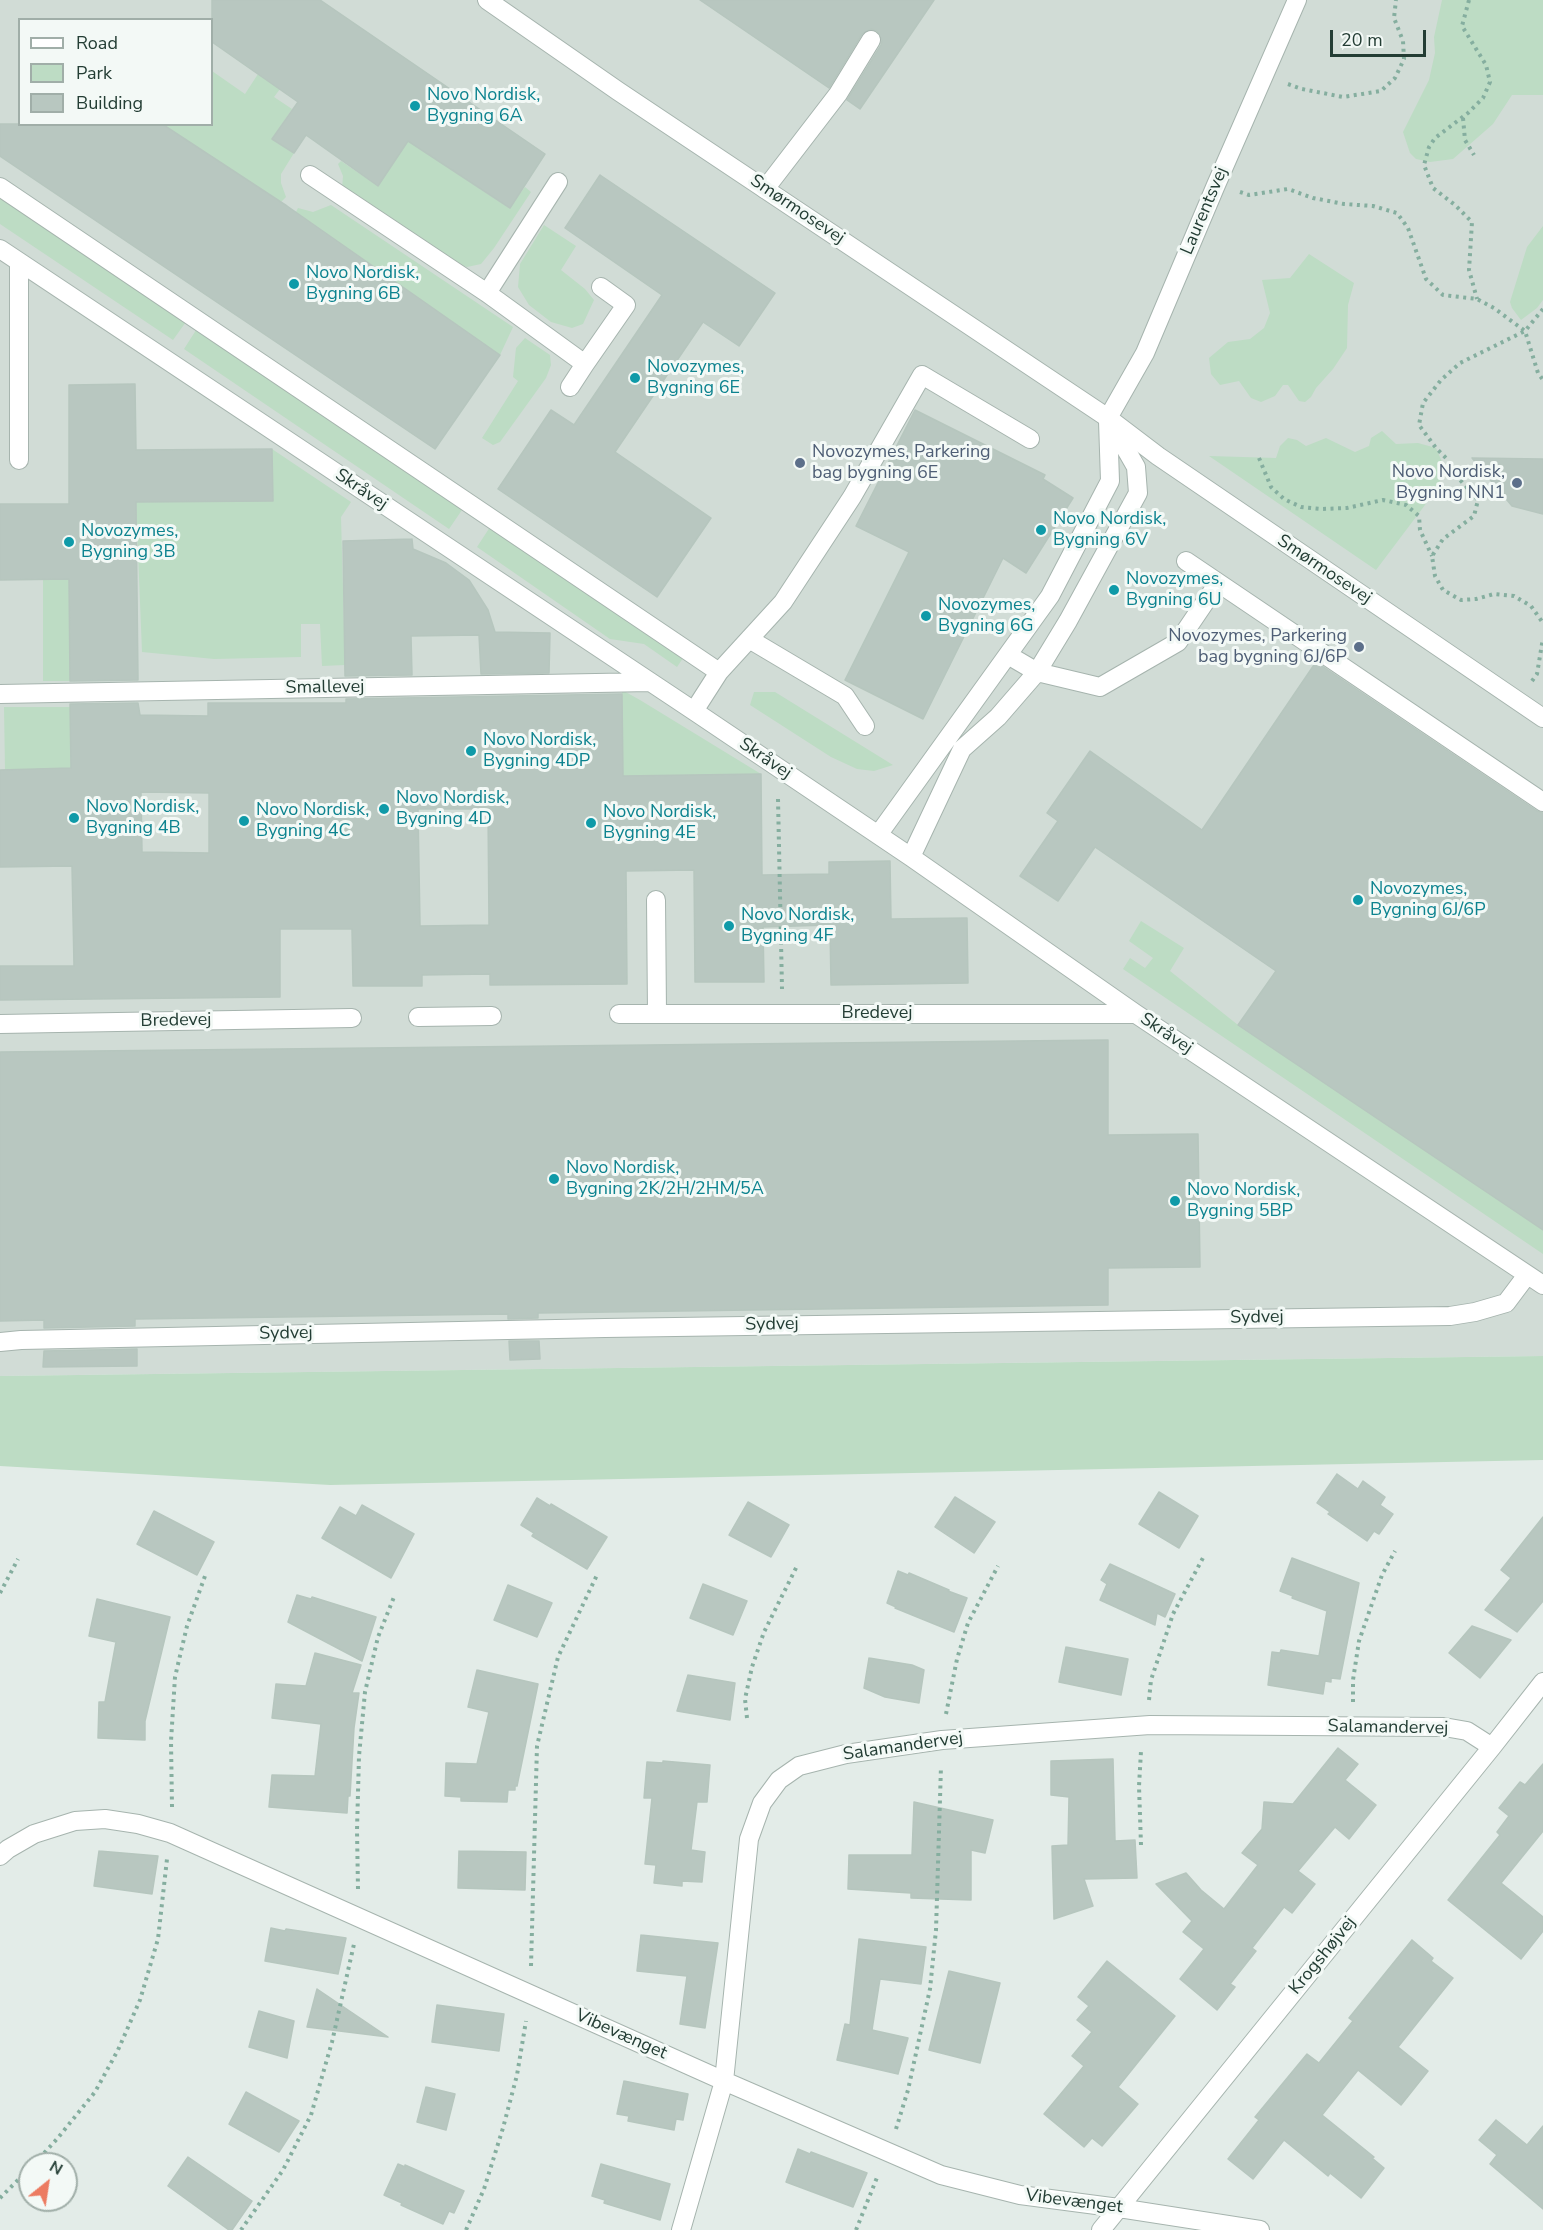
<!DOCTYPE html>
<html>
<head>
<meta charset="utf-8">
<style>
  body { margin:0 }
  #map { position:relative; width:1543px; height:2230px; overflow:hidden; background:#e3ece8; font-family:"Nunito Sans",sans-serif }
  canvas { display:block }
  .legend { position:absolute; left:18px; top:18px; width:195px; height:108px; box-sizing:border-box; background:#f3f9f6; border:2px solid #a0aea8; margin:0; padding:8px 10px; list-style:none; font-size:18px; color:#233d34 }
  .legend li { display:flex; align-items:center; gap:12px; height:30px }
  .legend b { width:30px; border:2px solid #a0aea8 }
  .north { position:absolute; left:18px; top:2152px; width:60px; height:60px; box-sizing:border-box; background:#f3f9f6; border:2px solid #a0aea8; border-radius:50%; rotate:30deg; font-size:16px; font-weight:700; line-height:24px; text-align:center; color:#233d34 }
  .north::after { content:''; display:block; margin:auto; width:21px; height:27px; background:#ec7b61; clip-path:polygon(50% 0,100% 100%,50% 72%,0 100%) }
  .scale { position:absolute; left:1330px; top:30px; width:96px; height:27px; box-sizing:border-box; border:3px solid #233d34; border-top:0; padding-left:8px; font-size:18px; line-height:21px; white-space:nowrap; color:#233d34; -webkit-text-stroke:4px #f3f9f6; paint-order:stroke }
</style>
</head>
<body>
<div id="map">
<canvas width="1543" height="2230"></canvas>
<ul class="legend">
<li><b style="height:8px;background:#fff"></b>Road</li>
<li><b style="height:16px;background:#bddcc4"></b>Park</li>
<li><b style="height:16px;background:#b8c7c0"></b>Building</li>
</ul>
<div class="north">N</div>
<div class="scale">20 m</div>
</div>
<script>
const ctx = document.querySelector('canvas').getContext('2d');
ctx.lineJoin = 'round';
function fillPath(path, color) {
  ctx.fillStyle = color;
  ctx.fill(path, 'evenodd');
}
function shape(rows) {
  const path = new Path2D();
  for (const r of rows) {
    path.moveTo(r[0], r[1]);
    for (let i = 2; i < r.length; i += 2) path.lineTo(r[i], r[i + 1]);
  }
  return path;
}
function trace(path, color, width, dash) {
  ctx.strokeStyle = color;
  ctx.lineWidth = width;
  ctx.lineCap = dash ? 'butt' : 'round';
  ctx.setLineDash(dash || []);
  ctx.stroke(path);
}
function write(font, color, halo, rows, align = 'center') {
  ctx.font = font + ' "Nunito Sans",sans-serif';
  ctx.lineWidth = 6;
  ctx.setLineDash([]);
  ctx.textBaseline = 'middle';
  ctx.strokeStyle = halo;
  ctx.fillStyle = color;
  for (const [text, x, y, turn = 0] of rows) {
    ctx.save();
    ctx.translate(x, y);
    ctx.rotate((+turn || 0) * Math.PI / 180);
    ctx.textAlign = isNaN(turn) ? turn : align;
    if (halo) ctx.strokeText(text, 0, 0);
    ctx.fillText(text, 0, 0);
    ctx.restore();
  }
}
fillPath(shape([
  [0,0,1543,0,1543,1356,0,1376],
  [20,20,212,20,212,124,20,124]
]), '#d1dcd6');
fillPath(shape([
  [1442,0,1543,0,1543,95,1512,95,1493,124,1453,159,1430,162,1416,159,1410,153,1403,132,1429,80,1435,53,1434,37],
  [212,71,245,94,258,74,280,89,274,97,292,109,272,139,294,153,281,174,281,183,286,197,281,202,162,125,212,124],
  [384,125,509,208,525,187,531,192,494,248,481,264,467,267,458,264,342,189,343,176,338,164,341,161,378,186,395,161,370,144],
  [0,192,188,319,173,340,0,224],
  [331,205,513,327,500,355,296,212,298,208,313,212],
  [544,225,576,246,561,270,585,289,594,300,583,324,572,328,551,322,529,305,518,287,520,264],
  [1543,226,1543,300,1537,308,1521,320,1512,308,1510,302,1527,247],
  [1309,254,1354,283,1348,305,1347,348,1333,369,1316,388,1311,397,1305,402,1299,401,1288,385,1283,385,1275,396,1261,402,1251,398,1239,381,1220,385,1211,374,1209,358,1228,342,1250,339,1264,328,1270,313,1262,280,1290,278],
  [198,327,464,507,449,529,184,349],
  [525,338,550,355,551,365,546,378,500,442,493,445,482,438,518,381,513,377,516,348],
  [1382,431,1396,444,1418,443,1436,448,1442,462,1442,477,1425,505,1376,570,1209,456,1276,458,1280,446,1288,438,1297,440,1306,446,1326,438,1355,452,1369,446,1371,438],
  [272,449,351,502,341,517,345,665,322,666,320,624,301,624,301,657,214,659,142,652,136,502,272,501],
  [492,524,685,655,677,667,644,644,610,639,477,547],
  [69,579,70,681,43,681,43,580],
  [622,690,640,700,761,774,623,776],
  [754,692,775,692,893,765,874,771,857,769,831,757,750,705],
  [4,707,70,707,71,768,5,770],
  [1141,921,1184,948,1170,971,1238,1025,1543,1230,1543,1254,1123,969,1130,958,1145,968,1153,958,1129,941],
  [1543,1356,1543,1460,330,1485,0,1466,0,1376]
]), '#bddcc4');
const building = shape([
  [212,0,320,0,545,154,510,208,408,141,378,186,306,135,294,153,272,139,298,102,212,42,212,0],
  [700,0,934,0,860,109,847,100,881,45,882,40,877,31,871,29,862,34,829,88,700,0],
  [0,124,162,124,287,206,500,355,435,449,0,156,0,124],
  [600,175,775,293,739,346,703,322,615,452,711,518,657,597,498,489,551,410,574,425,662,295,565,228,600,175],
  [135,384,136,450,272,449,273,501,136,502,138,680,70,681,69,579,0,580,0,504,69,504,69,385,135,384],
  [915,410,1045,475,1043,479,1073,498,1026,573,1003,558,923,719,845,680,909,552,856,526,915,410],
  [1472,458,1543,459,1543,514,1512,506,1472,458],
  [412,539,413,549,446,563,469,580,488,610,495,632,550,633,549,673,481,674,479,635,411,636,412,675,345,676,343,541,412,539],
  [1316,662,1537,811,1543,813,1543,1230,1238,1025,1276,971,1095,847,1058,901,1020,876,1058,821,1047,813,1090,751,1202,830,1316,662],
  [622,694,623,776,761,774,762,875,829,874,829,862,890,861,891,919,967,918,968,983,831,985,830,925,763,927,764,982,695,982,694,870,626,871,627,984,490,985,490,974,422,975,422,986,353,986,352,929,280,929,280,997,0,1000,0,966,74,966,72,866,0,867,0,770,71,768,70,704,138,703,140,715,208,716,208,703,346,703,346,699,622,694],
  [141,792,209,793,209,853,142,852,141,792],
  [418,809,488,809,489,925,420,926,418,809],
  [1108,1040,1108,1135,1198,1134,1200,1267,1108,1268,1108,1305,538,1313,538,1318,508,1319,508,1314,135,1319,135,1326,44,1328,44,1320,0,1321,0,1052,1108,1040],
  [509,1341,539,1341,540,1359,510,1360,509,1341],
  [137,1349,137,1366,43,1367,44,1351,137,1349],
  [1337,1474,1358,1489,1363,1481,1385,1497,1380,1505,1393,1514,1379,1534,1374,1531,1367,1541,1328,1514,1330,1512,1317,1503,1337,1474],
  [1159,1492,1198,1516,1179,1548,1139,1524,1159,1492],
  [955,1497,995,1522,974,1553,935,1527,955,1497],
  [537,1498,550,1506,551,1504,607,1537,587,1569,532,1536,534,1533,521,1525,537,1498],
  [748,1502,789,1525,771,1557,729,1535,748,1502],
  [362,1505,414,1534,391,1578,322,1538,340,1507,356,1516,362,1505],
  [154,1511,214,1542,197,1575,137,1544,154,1511],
  [1543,1517,1543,1601,1517,1632,1485,1610,1511,1578,1501,1570,1543,1517],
  [1292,1558,1359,1583,1340,1679,1331,1678,1331,1682,1325,1681,1323,1694,1268,1685,1272,1652,1280,1653,1281,1650,1319,1656,1327,1611,1292,1598,1293,1596,1280,1591,1292,1558],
  [1110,1564,1175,1594,1165,1617,1157,1613,1155,1625,1100,1600,1107,1584,1101,1580,1110,1564],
  [898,1571,908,1575,909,1573,949,1590,948,1591,967,1598,954,1632,895,1608,896,1607,887,1603,898,1571],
  [703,1584,747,1601,733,1635,690,1618,703,1584],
  [508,1585,552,1603,537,1637,494,1620,508,1585],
  [297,1595,311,1599,312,1597,376,1617,362,1661,288,1622,297,1595],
  [97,1599,170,1617,145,1721,145,1740,98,1738,99,1702,105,1702,116,1642,89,1636,97,1599],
  [1472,1626,1511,1640,1480,1678,1449,1653,1472,1626],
  [1066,1647,1128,1659,1121,1695,1059,1682,1066,1647],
  [315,1653,361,1665,352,1693,359,1693,354,1728,350,1796,348,1796,347,1813,269,1807,272,1775,315,1776,321,1724,272,1718,276,1684,306,1686,315,1653],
  [869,1658,912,1665,924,1670,919,1703,885,1697,864,1688,869,1658],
  [477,1670,538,1684,517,1786,515,1786,515,1790,508,1790,507,1802,461,1801,461,1797,445,1796,446,1763,477,1764,489,1712,468,1707,477,1670],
  [688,1675,735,1683,730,1720,677,1711,688,1675],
  [1338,1748,1358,1764,1345,1780,1376,1805,1349,1839,1335,1827,1298,1871,1315,1884,1292,1913,1284,1907,1252,1948,1256,1951,1230,1984,1235,1987,1217,2010,1180,1979,1204,1949,1183,1932,1192,1921,1156,1884,1186,1873,1201,1890,1224,1909,1258,1865,1242,1853,1262,1829,1264,1802,1293,1804,1338,1748],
  [1113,1759,1115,1841,1135,1840,1137,1878,1084,1879,1093,1906,1054,1919,1052,1846,1068,1845,1069,1797,1051,1795,1051,1761,1113,1759],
  [663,1761,710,1765,707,1802,697,1802,691,1850,705,1852,702,1882,682,1881,682,1886,654,1883,656,1865,645,1864,652,1798,644,1798,647,1762,663,1763,663,1761],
  [1543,1764,1543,1831,1501,1883,1543,1917,1543,1931,1521,1959,1448,1900,1500,1835,1497,1832,1509,1816,1499,1808,1520,1782,1525,1785,1543,1764],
  [914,1802,993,1820,985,1853,971,1850,971,1900,911,1898,911,1893,848,1889,849,1855,912,1855,914,1802],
  [99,1851,158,1856,152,1894,94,1886,99,1851],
  [459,1851,526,1852,525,1890,458,1888,459,1851],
  [271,1928,285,1931,286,1929,346,1938,338,1974,265,1961,271,1928],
  [641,1935,718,1943,705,2028,680,2024,687,1976,637,1971,641,1935],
  [859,1939,926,1947,921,1984,880,1979,872,2030,908,2038,898,2074,837,2060,845,2024,850,2025,859,1939],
  [1412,1940,1433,1958,1431,1961,1453,1978,1398,2047,1428,2071,1401,2105,1358,2070,1322,2115,1374,2157,1372,2158,1384,2168,1361,2198,1330,2173,1328,2176,1284,2140,1253,2179,1228,2159,1259,2120,1255,2117,1307,2054,1319,2063,1353,2021,1349,2018,1412,1940],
  [1107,1961,1175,2016,1118,2087,1138,2104,1102,2146,1092,2138,1084,2147,1044,2114,1084,2066,1072,2056,1092,2032,1077,2020,1089,2006,1078,1997,1107,1961],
  [949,1971,1000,1983,980,2063,929,2050,949,1971],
  [317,1989,388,2037,307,2027,317,1989],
  [437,2005,504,2014,499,2051,432,2042,437,2005],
  [259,2011,294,2021,287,2058,249,2047,259,2011],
  [624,2081,688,2094,683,2120,676,2119,674,2130,628,2121,629,2116,617,2114,624,2081],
  [426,2087,455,2094,446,2130,417,2122,426,2087],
  [246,2092,299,2121,279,2152,229,2124,246,2092],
  [1496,2120,1527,2145,1543,2126,1543,2209,1490,2164,1497,2155,1479,2140,1496,2120],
  [798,2149,810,2154,811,2152,867,2173,853,2207,786,2182,798,2149],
  [188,2157,252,2201,232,2230,229,2230,168,2186,188,2157],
  [398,2164,405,2167,405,2165,464,2191,454,2213,449,2211,443,2224,401,2205,402,2203,384,2195,398,2164],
  [601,2164,670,2184,660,2220,604,2203,605,2200,592,2196,601,2164]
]);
fillPath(building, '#b8c7c0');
trace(building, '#b6c6be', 1.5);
const service = shape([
  [310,175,487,293,585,364,626,305,601,287],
  [0,187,719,672],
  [765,189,838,94,871,40],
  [0,249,694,711,911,857,1136,1014,1543,1285],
  [487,293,558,182],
  [570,387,585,364],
  [19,460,19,263],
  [1186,561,1543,802],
  [749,639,845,696,865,726],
  [1008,655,1037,672,1100,687,1178,642,1218,583],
  [0,694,650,682],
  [694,711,719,672,783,602,852,497,922,375,1030,439],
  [878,835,1050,596,1110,481,1108,421],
  [911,857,962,749,998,717,1037,672,1068,621,1138,493,1136,467,1108,418],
  [656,900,657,1013],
  [619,1014,1136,1014],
  [418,1017,492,1016],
  [0,1024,352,1018],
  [0,1342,21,1340,605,1328,1450,1316,1475,1312,1506,1303,1527,1275]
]);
const minor = shape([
  [487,0,618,91,1108,418,1158,456,1543,718],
  [1108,418,1145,353,1216,185,1297,0],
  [0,1856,8,1849,34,1834,75,1821,105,1819,138,1824,170,1833,724,2081,941,2175,1020,2195,1119,2208,1260,2230],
  [681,2230,724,2081,749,1839,762,1803,779,1780,799,1766,846,1754,942,1740,1150,1725,1444,1727,1467,1731,1492,1747],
  [1101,2230,1492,1747,1543,1682]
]);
trace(service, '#a6b4ae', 20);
trace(minor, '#a6b4ae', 20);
trace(shape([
  [1469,0,1462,26,1486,65,1490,82,1483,98,1468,113,1435,138,1429,147,1424,165,1433,188,1455,205,1472,222,1469,270,1477,299],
  [1288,84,1302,89,1343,97,1381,91,1395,78,1404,59,1403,41,1394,18,1396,0],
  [1463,118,1465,140,1474,155],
  [1240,192,1249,195,1288,189,1313,198,1344,204,1373,206,1397,213,1408,228,1426,279,1443,295,1477,299,1494,308,1525,331,1538,373,1543,380],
  [1543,309,1525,331,1460,363,1441,380,1423,403,1419,425,1436,448,1447,459,1452,471,1478,500,1474,516,1443,539,1432,556,1435,576,1443,590,1461,600,1476,599,1494,594,1514,596,1531,606,1543,623],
  [1259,458,1271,487,1284,499,1301,507,1321,509,1347,508,1383,500,1406,505,1419,516,1420,530,1432,556],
  [1532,681,1537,674,1543,638],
  [778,799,782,989],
  [0,1593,18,1559],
  [1149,1700,1151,1680,1173,1614,1204,1556],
  [1353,1702,1353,1680,1359,1641,1382,1575,1395,1551],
  [946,1714,957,1659,968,1623,998,1566],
  [747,1718,745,1699,752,1667,764,1632,797,1566],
  [172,1807,171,1741,175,1677,187,1626,205,1576],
  [1141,1845,1139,1786,1141,1751],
  [358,1889,357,1830,359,1756,365,1692,378,1637,394,1597],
  [531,1966,537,1746,558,1657,597,1575],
  [896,2129,908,2090,930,1989,936,1930,941,1766],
  [34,2164,57,2139,95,2092,118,2050,140,2000,158,1939,167,1859],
  [0,2198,30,2168],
  [241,2230,283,2170,311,2115,332,2042,354,1944],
  [466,2230,484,2189,503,2128,517,2075,526,2021],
  [856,2230,878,2175]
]), '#85ae9f', 4, [3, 4.5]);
trace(service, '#fff', 18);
trace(minor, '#fff', 18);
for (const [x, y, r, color] of [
  [415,106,6,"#0f9aa8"],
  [294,284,6,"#0f9aa8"],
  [635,378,6,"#0f9aa8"],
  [800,463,6,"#5c6f8a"],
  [1517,483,6,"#5c6f8a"],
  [1041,530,6,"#0f9aa8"],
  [69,542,6,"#0f9aa8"],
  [1114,590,6,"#0f9aa8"],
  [926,616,6,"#0f9aa8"],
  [1359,647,6,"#5c6f8a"],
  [471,751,6,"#0f9aa8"],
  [384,809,6,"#0f9aa8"],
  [74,818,6,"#0f9aa8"],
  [244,821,6,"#0f9aa8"],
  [591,823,6,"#0f9aa8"],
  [1358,900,6,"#0f9aa8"],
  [729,926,6,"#0f9aa8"],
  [554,1179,6,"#0f9aa8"],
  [1175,1201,6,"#0f9aa8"]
]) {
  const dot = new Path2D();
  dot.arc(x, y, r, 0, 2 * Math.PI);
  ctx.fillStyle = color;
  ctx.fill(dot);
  trace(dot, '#f3f9f6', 2);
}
write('18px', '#0d838f', '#f3f9f6', [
  ["Novo Nordisk,",427,96],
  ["Bygning 6A",427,117],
  ["Novo Nordisk,",306,274],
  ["Bygning 6B",306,295],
  ["Novozymes,",647,368],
  ["Bygning 6E",647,389],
  ["Novo Nordisk,",1053,520],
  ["Bygning 6V",1053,541],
  ["Novozymes,",81,532],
  ["Bygning 3B",81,553],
  ["Novozymes,",1126,580],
  ["Bygning 6U",1126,601],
  ["Novozymes,",938,606],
  ["Bygning 6G",938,627],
  ["Novo Nordisk,",483,741],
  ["Bygning 4DP",483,762],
  ["Novo Nordisk,",396,799],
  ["Bygning 4D",396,820],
  ["Novo Nordisk,",86,808],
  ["Bygning 4B",86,829],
  ["Novo Nordisk,",256,811],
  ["Bygning 4C",256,832],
  ["Novo Nordisk,",603,813],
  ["Bygning 4E",603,834],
  ["Novozymes,",1370,890],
  ["Bygning 6J/6P",1370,911],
  ["Novo Nordisk,",741,916],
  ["Bygning 4F",741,937],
  ["Novo Nordisk,",566,1169],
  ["Bygning 2K/2H/2HM/5A",566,1190],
  ["Novo Nordisk,",1187,1191],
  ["Bygning 5BP",1187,1212]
], 'left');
write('18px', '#233d34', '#f3f9f6', [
  ["Smørmosevej",797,210,34],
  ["Laurentsvej",1205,211,-67],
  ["Skråvej",361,490,34],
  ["Smørmosevej",1324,570,34],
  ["Smallevej",325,688,-1],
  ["Skråvej",765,759,34],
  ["Bredevej",877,1014],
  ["Bredevej",176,1021,-1],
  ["Skråvej",1166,1034,34],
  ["Sydvej",1257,1318,-1],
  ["Sydvej",772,1325,-1],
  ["Sydvej",286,1334,-1],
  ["Salamandervej",1388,1728,1],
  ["Salamandervej",903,1747,-8],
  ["Krogshøjvej",1323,1956,-51],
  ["Vibevænget",621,2035,24],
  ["Vibevænget",1074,2202,7]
]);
write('18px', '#4e5e75', '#f3f9f6', [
  ["Novozymes, Parkering",812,453,"left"],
  ["bag bygning 6E",812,474,"left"],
  ["Novo Nordisk,",1505,473],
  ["Bygning NN1",1505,494],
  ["Novozymes, Parkering",1347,637],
  ["bag bygning 6J/6P",1347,658]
], 'right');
</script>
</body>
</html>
